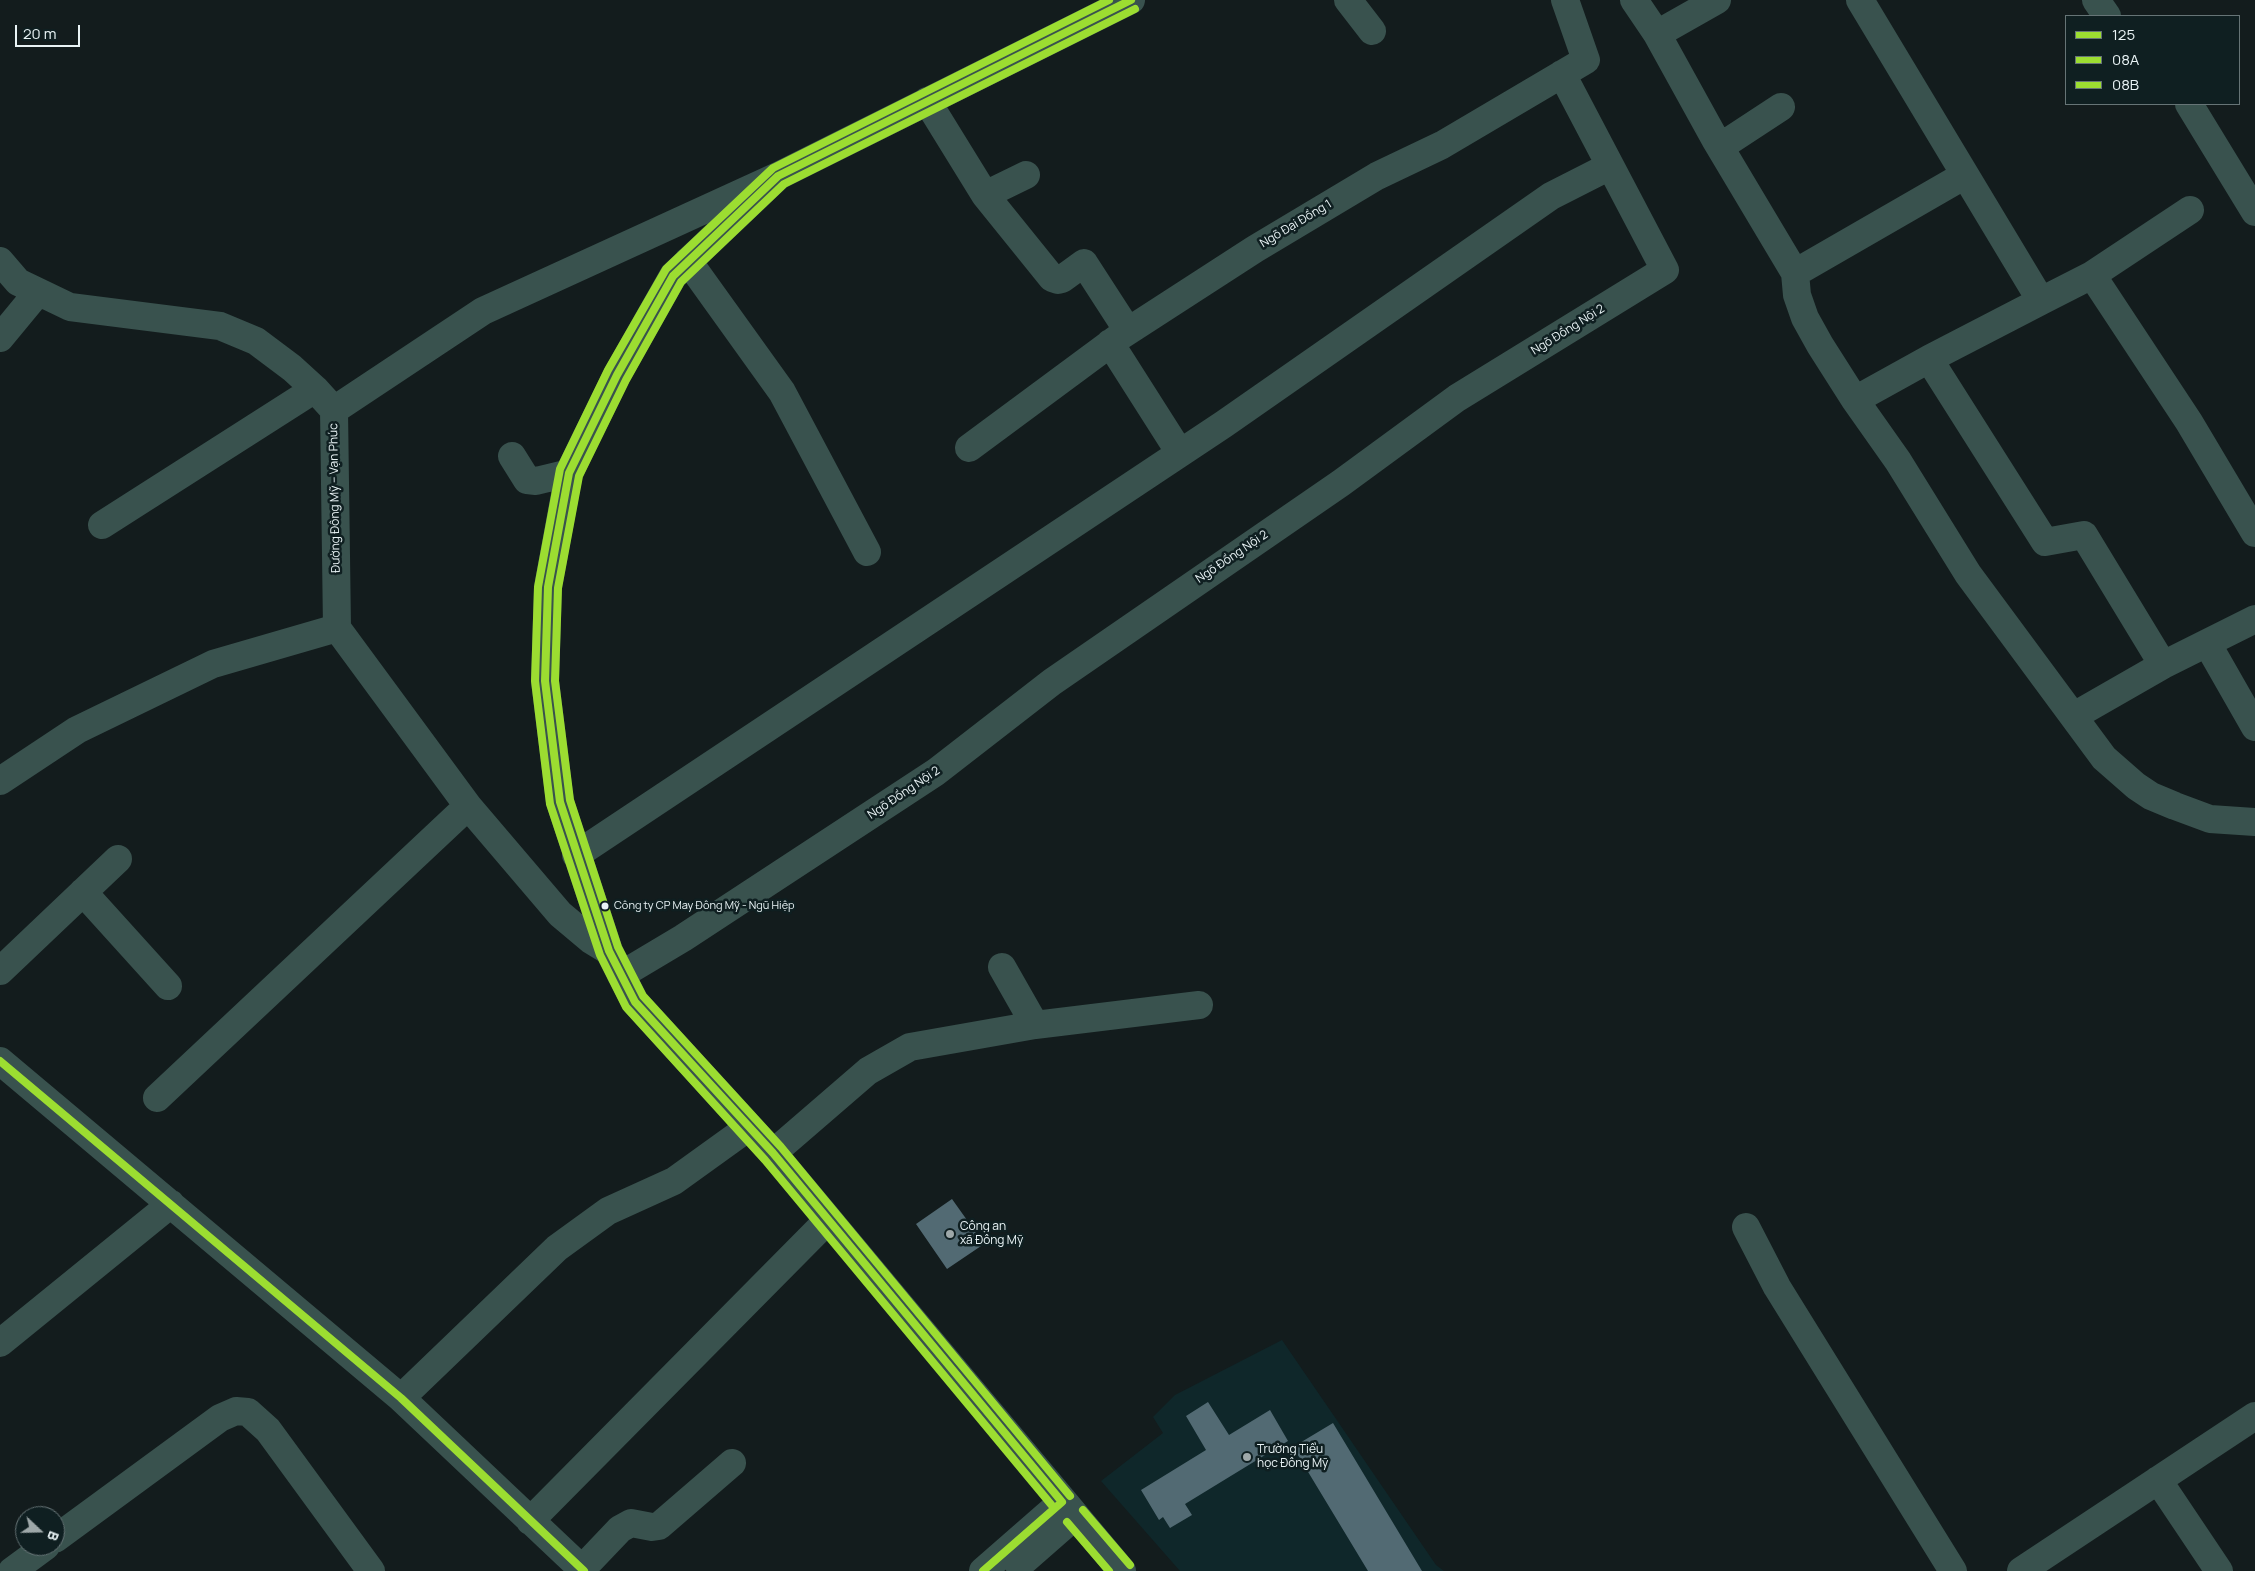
<!DOCTYPE html>
<html>
<head>
<meta charset="utf-8">
<style>
  body { margin:0 }
  #map { position:relative; width:2255px; height:1571px; overflow:hidden; background:#131c1d; font-family:Manrope,sans-serif }
  canvas { display:block }
  .legend { position:absolute; left:2065px; top:15px; width:175px; height:90px; box-sizing:border-box; background:#0f1f21; border:1px solid #667476; margin:0; padding:6px 9px; list-style:none; font-size:15px; color:#e9f3f5 }
  .legend li { display:flex; align-items:center; gap:10px; height:25px }
  .legend b { width:25px; border:1px solid #667476 }
  .north { position:absolute; left:15px; top:1506px; width:50px; height:50px; box-sizing:border-box; background:#0f1f21; border:1px solid #667476; border-radius:50%; rotate:111deg; font-size:14px; font-weight:700; line-height:20px; text-align:center; color:#e9f3f5 }
  .north::after { content:''; display:block; margin:auto; width:18px; height:22px; background:#9ea8a9; clip-path:polygon(50% 0,100% 100%,50% 72%,0 100%) }
  .scale { position:absolute; left:15px; top:25px; width:65px; height:22px; box-sizing:border-box; border:2px solid #e9f3f5; border-top:0; padding-left:6px; font-size:15px; line-height:18px; white-space:nowrap; color:#e9f3f5; -webkit-text-stroke:4px #0f1f21; paint-order:stroke }
</style>
</head>
<body>
<div id="map">
<canvas width="2255" height="1571"></canvas>
<ul class="legend">
<li><b style="height:6px;background:#9cdd31"></b>125</li>
<li><b style="height:6px;background:#9cdd31"></b>08A</li>
<li><b style="height:6px;background:#9cdd31"></b>08B</li>
</ul>
<div class="north">B</div>
<div class="scale">20 m</div>
</div>
<script>
const ctx = document.querySelector('canvas').getContext('2d');
ctx.lineJoin = 'round';
function fillPath(path, color) {
  ctx.fillStyle = color;
  ctx.fill(path, 'evenodd');
}
function shape(rows) {
  const path = new Path2D();
  for (const r of rows) {
    path.moveTo(r[0], r[1]);
    for (let i = 2; i < r.length; i += 2) path.lineTo(r[i], r[i + 1]);
  }
  return path;
}
function trace(path, color, width, dash) {
  ctx.strokeStyle = color;
  ctx.lineWidth = width;
  ctx.lineCap = dash ? 'butt' : 'round';
  ctx.setLineDash(dash || []);
  ctx.stroke(path);
}
function write(font, color, halo, rows, align = 'center') {
  ctx.font = font + ' Manrope,sans-serif';
  ctx.lineWidth = 5;
  ctx.setLineDash([]);
  ctx.textBaseline = 'middle';
  ctx.strokeStyle = halo;
  ctx.fillStyle = color;
  for (const [text, x, y, turn = 0] of rows) {
    ctx.save();
    ctx.translate(x, y);
    ctx.rotate((+turn || 0) * Math.PI / 180);
    ctx.textAlign = isNaN(turn) ? turn : align;
    if (halo) ctx.strokeText(text, 0, 0);
    ctx.fillText(text, 0, 0);
    ctx.restore();
  }
}
fillPath(shape([
  [1282,1340,1436,1565,1444,1571,1180,1571,1101,1481,1163,1433,1153,1417,1175,1395]
]), '#0f272a');
fillPath(shape([
  [952,1199,984,1244,947,1269,916,1224],
  [1208,1402,1229,1435,1270,1410,1288,1441,1185,1504,1192,1515,1170,1528,1163,1517,1159,1520,1141,1490,1206,1450,1186,1416],
  [1333,1423,1422,1571,1368,1571,1293,1447]
]), '#526a73');
trace(shape([
  [1348,0,1372,31],
  [1634,0,1657,34,1715,139,1795,273,1797,295,1805,318,1820,345,1855,400,1898,461,1968,574,2104,758,2136,786,2151,796,2175,806,2210,819,2255,822],
  [1860,0,2041,301,2092,275,2189,422,2255,533],
  [2096,0,2107,16],
  [1657,34,1717,0],
  [927,101,985,195,1026,175],
  [2189,104,2255,212],
  [1720,147,1781,107],
  [778,176,673,276,617,375,569,473,548,587,545,681,560,802,609,951,635,1002,773,1153,1122,1571],
  [985,195,1052,278,1058,280,1062,279,1084,263,1128,331],
  [0,261,18,282,70,307,220,326,256,341,292,368,315,389,334,410],
  [688,261,782,392,867,552],
  [1795,273,1965,175],
  [2092,275,2190,210],
  [0,338,38,292],
  [1110,343,1180,453],
  [1929,359,2045,542,2084,535,2163,665],
  [1855,400,1929,359,2041,301],
  [969,448,1119,337,1255,249,1377,176,1442,145,1586,60,1565,0],
  [512,456,527,480,536,481,569,473],
  [102,525,315,389],
  [337,628,468,806,560,914,591,940,609,951],
  [2207,643,2255,727],
  [2074,716,2163,665,2255,619],
  [0,781,77,730,213,664,337,628,334,410,483,311,778,176,1131,0],
  [576,855,1224,424,1551,196,1610,166],
  [83,892,168,986],
  [1002,967,1035,1025],
  [0,971,118,859],
  [621,975,683,938,936,772,1052,682,1341,483,1457,398,1665,270,1562,74],
  [0,1061,401,1398,584,1571],
  [157,1098,468,806],
  [773,1153,868,1071,910,1047,1035,1025,1199,1005],
  [1746,1227,1777,1287,1953,1571],
  [0,1343,171,1204],
  [401,1398,557,1248,608,1211,674,1181,749,1127],
  [2158,1480,2219,1571],
  [530,1521,828,1220],
  [55,1539,220,1418,236,1411,248,1412,268,1430,371,1571],
  [1019,1565,1075,1516],
  [582,1569,620,1529,631,1523,652,1527,659,1526,732,1463],
  [12,1571,46,1546],
  [983,1571,1062,1502],
  [2021,1571,2255,1416]
]), '#39524e', 28);
trace(shape([
  [0,1061,401,1398,584,1571],
  [1062,1502,773,1153,635,1002,609,951,560,802,545,681,548,587,569,473,617,375,673,276,778,176,1131,0],
  [983,1571,1062,1502]
]), '#9cdd31', 8);
trace(shape([
  [1070,1496,781,1147,643,996,618,947,570,800,555,681,558,588,579,476,626,380,681,282,784,184,1135,9],
  [1067,1522,1109,1571]
]), '#9cdd31', 8);
trace(shape([
  [1054,1508,765,1160,626,1007,600,955,550,804,535,681,538,587,560,469,608,370,666,269,773,168,1109,0],
  [1083,1510,1130,1565]
]), '#9cdd31', 8);
for (const [x, y, r, color] of [
  [605,906,4.5,"#e9f3f5"],
  [950,1234,5,"#9ea8a9"],
  [1247,1457,5,"#9ea8a9"]
]) {
  const dot = new Path2D();
  dot.arc(x, y, r, 0, 2 * Math.PI);
  ctx.fillStyle = color;
  ctx.fill(dot);
  trace(dot, '#0f1f21', 2);
}
write('11px', '#e9f3f5', '#0f1f21', [
  ["Công ty CP May Đông Mỹ - Ngũ Hiệp",614,906]
], 'left');
write('12px', '#e9f3f5', '#0f1f21', [
  ["Ngõ Đại Đồng 1",1296,224,-31],
  ["Ngõ Đồng Nội 2",1568,330,-32],
  ["Đường Đông Mỹ – Vạn Phúc",335,498,-91],
  ["Ngõ Đồng Nội 2",1232,557,-34],
  ["Ngõ Đồng Nội 2",904,793,-34]
]);
write('12px', '#e9f3f5', '#0f1f21', [
  ["Công an",960,1227],
  ["xã Đông Mỹ",960,1241],
  ["Trường Tiểu",1257,1450],
  ["học Đông Mỹ",1257,1464]
], 'left');
</script>
</body>
</html>
